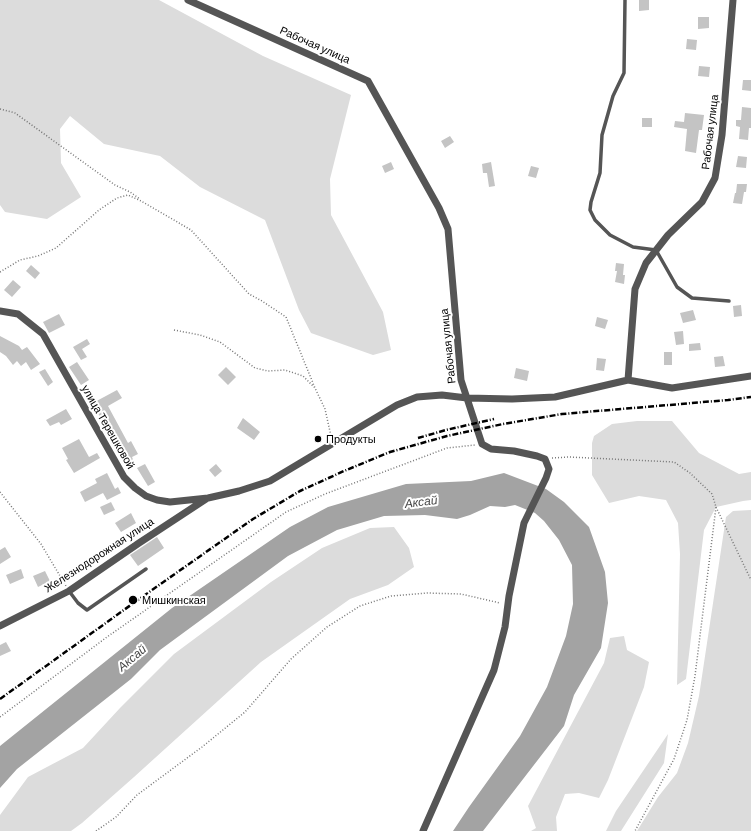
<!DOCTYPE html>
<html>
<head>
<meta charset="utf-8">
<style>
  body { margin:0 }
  canvas { display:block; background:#fff }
</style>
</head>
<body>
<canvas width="751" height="831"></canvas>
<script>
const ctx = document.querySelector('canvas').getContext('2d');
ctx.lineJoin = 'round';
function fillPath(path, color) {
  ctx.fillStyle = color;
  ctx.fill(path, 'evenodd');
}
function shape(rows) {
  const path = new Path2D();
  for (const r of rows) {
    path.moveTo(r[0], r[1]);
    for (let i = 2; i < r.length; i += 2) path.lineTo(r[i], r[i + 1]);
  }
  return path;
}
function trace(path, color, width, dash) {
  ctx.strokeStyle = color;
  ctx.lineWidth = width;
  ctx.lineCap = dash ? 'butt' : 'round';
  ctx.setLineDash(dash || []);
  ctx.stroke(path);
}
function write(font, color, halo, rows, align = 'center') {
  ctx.font = font + ' Barlow,sans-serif';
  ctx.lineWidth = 4;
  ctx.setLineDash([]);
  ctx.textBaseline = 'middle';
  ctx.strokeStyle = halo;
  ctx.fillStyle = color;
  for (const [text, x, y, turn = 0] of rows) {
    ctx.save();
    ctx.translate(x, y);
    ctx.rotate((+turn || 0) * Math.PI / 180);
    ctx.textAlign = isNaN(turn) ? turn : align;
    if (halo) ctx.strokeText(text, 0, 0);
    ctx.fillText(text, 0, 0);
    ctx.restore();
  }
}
fillPath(shape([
  [0,0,159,0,263,56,351,95,330,179,331,215,383,312,391,350,373,355,311,333,299,310,265,220,200,187,160,156,104,144,70,116,60,129,61,163,81,197,47,219,5,212,0,205],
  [637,421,672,421,699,453,739,474,751,472,751,500,743,501,716,507,704,530,686,679,677,685,680,554,678,523,666,500,639,496,609,503,592,475,592,443,594,436,612,424],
  [751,510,751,831,637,831,658,797,677,773,688,743,699,696,726,517,733,511],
  [394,527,409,548,414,567,388,585,350,599,261,662,134,777,82,823,71,831,0,831,0,815,28,777,83,748,120,708,174,654,271,582,322,548,370,528],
  [624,636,627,650,649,662,644,687,608,780,599,798,579,793,565,794,556,817,557,831,531,831,536,828,528,806,604,663,610,638],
  [668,734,664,763,621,831,606,831,616,811]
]), '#dcdcdc');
fillPath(shape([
  [504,473,546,489,564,502,589,527,605,572,608,603,601,648,574,695,564,726,483,831,453,831,469,807,520,736,547,687,566,636,573,604,572,565,559,540,544,521,535,513,515,505,505,507,490,506,470,515,457,519,425,515,384,516,337,530,288,556,160,650,131,679,17,769,0,788,0,746,172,608,290,527,328,507,406,484,471,481]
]), '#a3a3a3');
fillPath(shape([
  [639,0,649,0,649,10,639,11],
  [698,17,709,17,709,28,698,29],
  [687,39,697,40,696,50,686,49],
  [699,66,710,67,709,77,698,76],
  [743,80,751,80,751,91,742,90],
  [742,107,751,108,751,128,749,128,748,140,739,139,740,127,736,126,736,120,741,120],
  [685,113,704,115,702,130,699,130,696,153,685,151,687,129,674,127,675,121,684,122],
  [642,118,652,118,652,127,642,127],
  [450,136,454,142,445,148,441,141],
  [738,156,747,157,746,168,736,167],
  [391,162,394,169,385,173,382,166],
  [491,162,495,186,489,187,487,173,483,173,482,164],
  [531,166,539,168,536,178,528,176],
  [737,184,747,184,746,192,744,192,742,204,733,203,735,193,736,193],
  [616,263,624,264,623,275,625,275,624,284,615,282,617,271,615,271],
  [31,265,40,273,35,279,26,271],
  [13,280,21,287,12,297,4,290],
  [741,305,742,316,734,317,733,306],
  [693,310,696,320,683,323,680,313],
  [59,314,65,325,49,333,43,322],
  [597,317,608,320,605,329,595,326],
  [683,331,684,344,676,345,674,332],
  [0,336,19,346,22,350,27,347,40,364,31,370,26,362,21,366,17,361,13,365,6,356,0,352],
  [87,339,90,344,82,349,87,357,81,360,73,347],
  [700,343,701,350,689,351,689,344],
  [664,352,672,352,672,365,664,365],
  [723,356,725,366,715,367,714,357],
  [597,358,606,359,604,371,596,370],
  [77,362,89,380,81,385,69,367],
  [226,367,236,377,228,385,218,375],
  [516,368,529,371,527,381,514,378],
  [45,369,53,382,48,386,39,372],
  [117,390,122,398,108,406,128,443,131,441,138,454,132,457,134,462,126,466,108,430,97,412,96,413,91,404],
  [66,409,72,419,61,425,59,422,50,426,46,420],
  [243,418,260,432,254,440,237,428],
  [79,439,89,457,97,453,100,458,74,473,66,460,68,459,62,448],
  [145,464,155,482,148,486,137,468],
  [216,464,222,471,215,477,209,470],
  [107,473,115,489,118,487,121,493,107,500,103,493,85,502,80,492,97,483,95,479],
  [111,502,115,510,104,515,100,507],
  [131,513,136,523,121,532,115,523],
  [157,537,164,548,138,566,130,555],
  [5,547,11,557,0,564,0,550],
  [21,569,24,578,10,584,6,575],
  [45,571,50,581,38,587,33,576],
  [6,642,11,651,0,656,0,645]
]), '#c4c4c4');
trace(shape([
  [0,109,15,113,115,185,130,192,140,199],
  [0,272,20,260,38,256,56,248,99,210,117,198,128,195,141,201,191,230,249,294,262,301,286,317,315,388],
  [174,330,200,335,220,342,255,368,268,371,285,370,303,376,315,388,325,409,331,436],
  [552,458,569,457,674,462,690,473,712,494,716,507,695,676,687,720,674,759,635,831],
  [0,492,41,544,66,586],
  [716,507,751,580],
  [0,717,107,637,286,512,325,494,447,448,475,445],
  [96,831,116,817,137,795,202,747,245,712,291,659,327,627,360,606,391,596,427,593,461,594,500,603]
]), '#777', 1.5, [1, 2]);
trace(shape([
  [625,0,624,73,613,96,602,135,600,173,591,202,590,210,595,220,610,235,633,247,656,250,677,287,692,298,729,301],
  [69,591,78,603,87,610,146,569]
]), '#555', 3.5);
trace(shape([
  [188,0,368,81,439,208,448,229,461,380,482,444,491,449,514,451,537,456,545,459,549,469,546,478,524,523,509,596,505,627,494,670,423,831],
  [0,311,18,314,43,334,124,477,135,488,146,496,157,500,170,502,208,498,239,491,270,481,397,405,417,397,442,395,467,398,512,399,555,397,628,380,672,388,751,376],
  [628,380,635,289,646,263,668,235,702,202,715,178,722,135,733,0],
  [0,626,69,591,139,543,206,499]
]), '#555', 7);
trace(shape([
  [418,438,446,430,494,419],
  [0,699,135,602,253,519,300,491,344,471,390,452,447,436,503,424,562,414,728,400,751,397]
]), '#000', 2.5, [6, 2, 1, 2]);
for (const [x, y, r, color] of [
  [318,439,4,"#000"],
  [133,600,5,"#000"]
]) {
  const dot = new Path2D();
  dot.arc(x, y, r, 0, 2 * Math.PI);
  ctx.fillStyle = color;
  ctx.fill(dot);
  trace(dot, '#fff', 1.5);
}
write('11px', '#000', '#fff', [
  ["Рабочая улица",315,45,24],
  ["Рабочая улица",710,132,-83],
  ["Рабочая улица",448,346,-96],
  ["улица Терешковой",108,427,60],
  ["Железнодорожная улица",99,555,-33]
]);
write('11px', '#000', '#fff', [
  ["Продукты",326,439],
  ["Мишкинская",142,600]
], 'left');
write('italic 12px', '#444', '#fff', [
  ["Аксай",421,502,-7],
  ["Аксай",132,658,-40]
]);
</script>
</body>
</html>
